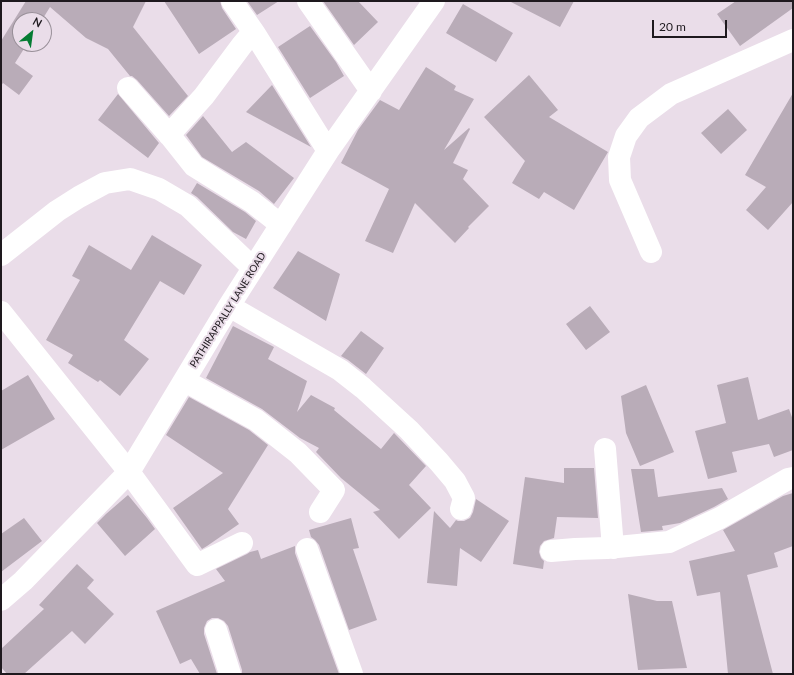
<!DOCTYPE html>
<html>
<head>
<meta charset="utf-8">
<style>
  body { margin:0 }
  #map { position:relative; width:794px; height:675px; overflow:hidden; background:#eadde9; font-family:Lato,sans-serif }
  canvas { display:block }
  .frame { position:absolute; inset:0; border:2px solid #1e191e; pointer-events:none }
  .north { position:absolute; left:12px; top:12px; width:40px; height:40px; box-sizing:border-box; background:#eadde9; border:1px solid #988f98; border-radius:50%; rotate:29deg; font-size:11px; font-weight:700; line-height:16px; text-align:center; color:#1e191e }
  .north::after { content:''; display:block; margin:auto; width:14px; height:18px; background:#057c33; clip-path:polygon(50% 0,100% 100%,50% 72%,0 100%) }
  .scale { position:absolute; left:652px; top:20px; width:75px; height:18px; box-sizing:border-box; border:2px solid #1e191e; border-top:0; padding-left:5px; font-size:12px; line-height:14px; white-space:nowrap; color:#1e191e; -webkit-text-stroke:3px #eadde9; paint-order:stroke }
</style>
</head>
<body>
<div id="map">
<canvas width="794" height="675"></canvas>
<div class="frame"></div>
<div class="north">N</div>
<div class="scale">20 m</div>
</div>
<script>
const ctx = document.querySelector('canvas').getContext('2d');
ctx.lineJoin = 'round';
function fillPath(path, color) {
  ctx.fillStyle = color;
  ctx.fill(path, 'evenodd');
}
function shape(rows) {
  const path = new Path2D();
  for (const r of rows) {
    path.moveTo(r[0], r[1]);
    for (let i = 2; i < r.length; i += 2) path.lineTo(r[i], r[i + 1]);
  }
  return path;
}
function trace(path, color, width, dash) {
  ctx.strokeStyle = color;
  ctx.lineWidth = width;
  ctx.lineCap = dash ? 'butt' : 'round';
  ctx.setLineDash(dash || []);
  ctx.stroke(path);
}
function write(font, color, halo, rows, align = 'center') {
  ctx.font = font + ' Lato,sans-serif';
  ctx.lineWidth = 4;
  ctx.setLineDash([]);
  ctx.textBaseline = 'middle';
  ctx.strokeStyle = halo;
  ctx.fillStyle = color;
  for (const [text, x, y, turn = 0] of rows) {
    ctx.save();
    ctx.translate(x, y);
    ctx.rotate((+turn || 0) * Math.PI / 180);
    ctx.textAlign = isNaN(turn) ? turn : align;
    if (halo) ctx.strokeText(text, 0, 0);
    ctx.fillText(text, 0, 0);
    ctx.restore();
  }
}
fillPath(shape([
  [26,1,146,1,133,27,188,96,169,116,137,80,132,76,130,76,108,49,86,38,50,7,42,20,20,20,20,44,27,44,15,63,33,76,19,95,3,83,1,86,1,41],
  [164,1,220,1,222,8,236,29,199,54],
  [247,1,279,1,257,15],
  [323,1,358,1,378,22,354,45],
  [509,1,574,1,560,27],
  [736,1,793,1,793,8,740,46,717,14],
  [463,4,513,33,496,62,446,33],
  [310,26,336,62,344,76,310,98,278,47],
  [426,67,456,86,454,90,474,99,444,150,469,128,470,129,453,163,468,170,463,179,489,206,468,227,469,228,455,243,415,203,393,253,365,241,389,189,341,163,358,130,380,100,399,110],
  [529,75,558,110,549,117,608,152,574,210,544,192,539,199,512,183,525,161,484,117],
  [272,85,311,147,246,112],
  [793,93,793,202,768,230,746,210,766,187,745,175],
  [118,94,159,143,148,158,98,120],
  [728,109,747,130,721,154,701,133],
  [203,116,232,152,246,142,294,178,274,204,259,191,202,157,186,135],
  [197,183,245,212,256,221,246,239,233,232,197,197,191,193],
  [152,235,202,265,184,295,160,281,124,340,149,359,120,396,100,380,98,382,68,363,73,355,46,340,80,280,72,276,89,245,131,270],
  [298,251,340,274,326,321,273,288],
  [590,306,610,332,586,350,566,324],
  [233,326,274,347,268,359,307,381,297,412,311,395,335,408,334,410,381,449,394,433,426,466,409,485,431,508,399,539,373,512,380,510,341,478,316,452,319,448,300,438,262,409,206,378],
  [361,331,384,348,366,374,348,360,341,356],
  [28,375,55,419,1,450,1,391],
  [748,377,758,420,789,409,793,420,793,450,774,457,769,444,732,452,737,472,708,479,695,431,726,423,717,385],
  [646,385,674,452,640,466,626,433,621,396],
  [189,397,249,430,268,445,228,509,239,524,207,546,202,549,173,508,223,473,166,435],
  [564,468,594,468,598,518,557,517,554,538,544,541,540,546,539,552,541,558,544,561,543,569,513,564,525,477,564,483],
  [631,469,654,469,658,497,722,488,728,499,714,507,680,523,662,526,663,530,641,532],
  [793,493,793,546,774,553,778,567,747,575,773,674,728,674,720,592,697,596,689,561,735,551,723,530,783,496],
  [128,495,147,518,155,529,125,556,97,523,106,514],
  [476,499,509,521,481,562,460,548,457,586,427,583,434,511,450,528,456,520,458,521,464,521,470,518,473,512],
  [24,518,42,541,1,572,1,534],
  [351,518,359,548,353,549,377,620,349,630,319,545,315,540,311,537,309,530],
  [295,546,295,553,339,674,242,674,242,670,228,626,224,621,218,618,212,618,207,621,204,628,204,634,217,674,200,674,191,659,180,664,156,611,225,581,216,569,247,554,250,552,258,550,261,559],
  [77,564,94,580,87,588,114,614,85,644,72,631,24,674,7,674,1,667,1,649,44,609,39,605],
  [628,594,657,601,672,601,687,668,638,670]
]), '#b9acb8');
trace(shape([
  [232,1,255,34,328,151],
  [308,1,371,91],
  [128,88,171,137,194,166,252,202,281,225],
  [169,135,204,96,242,45,253,32],
  [651,252,620,180,619,157,626,136,639,118,671,94,793,40],
  [1,255,57,211,79,197,105,183,130,179,159,189,188,206,253,268],
  [229,306,340,370,363,388,409,430,439,462,455,481,464,498,461,509],
  [1,312,129,472,197,565,242,543],
  [185,381,256,420,298,453,334,490,320,512],
  [605,449,613,548],
  [307,549,352,674],
  [551,551,575,549,607,548,669,542,720,518,788,479,793,478],
  [1,600,23,581,129,472,229,306,328,151,434,1],
  [216,630,230,674]
]), '#fff', 22);
write('10px', '#1e191e', '#eadde9', [
  ["PATHIRAPPALLY LANE ROAD",228,310,-58]
]);
</script>
</body>
</html>
